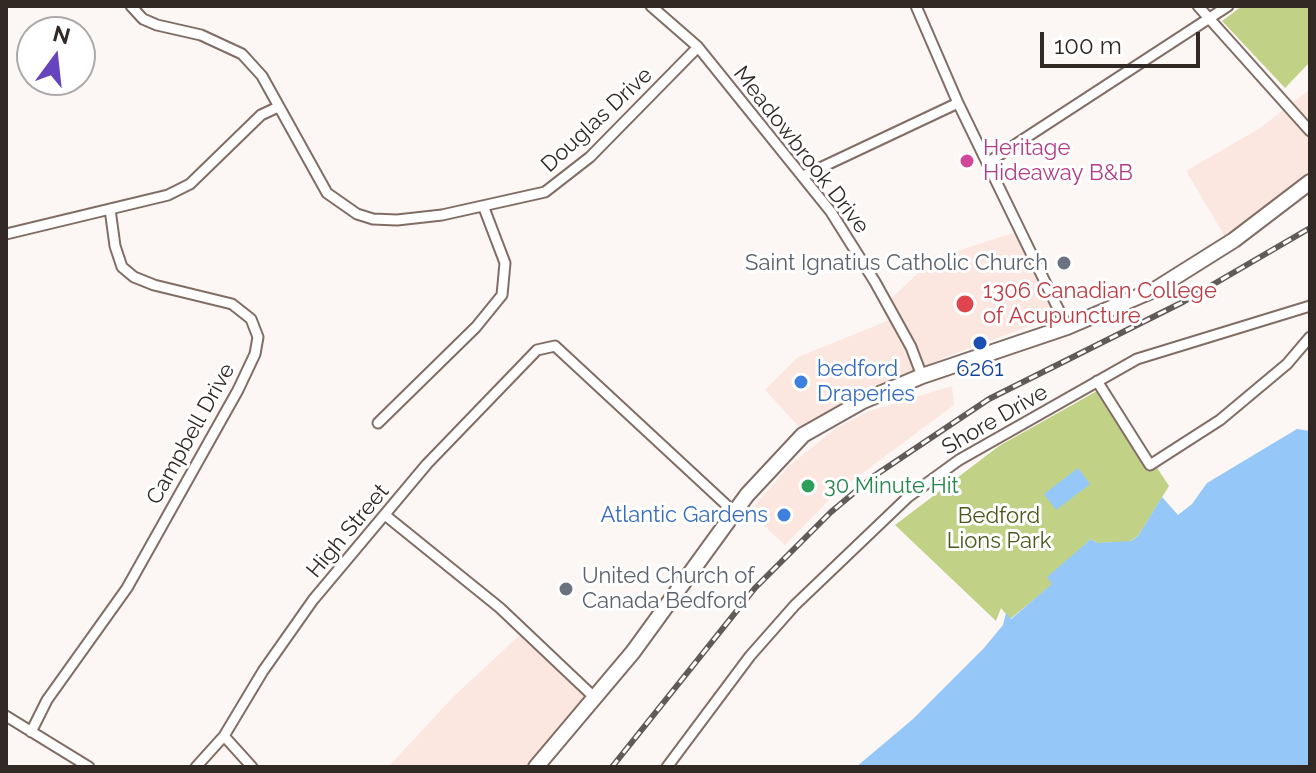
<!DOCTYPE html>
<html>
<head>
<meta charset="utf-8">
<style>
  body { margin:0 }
  #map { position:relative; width:1316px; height:773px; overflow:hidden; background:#fcf7f5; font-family:Raleway,sans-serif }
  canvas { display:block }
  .frame { position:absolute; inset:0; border:8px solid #322925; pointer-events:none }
  .north { position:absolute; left:16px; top:16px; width:80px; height:80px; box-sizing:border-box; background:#fff; border:2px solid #ada9a8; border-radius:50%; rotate:15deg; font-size:22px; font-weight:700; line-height:32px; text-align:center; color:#322925 }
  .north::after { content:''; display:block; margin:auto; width:28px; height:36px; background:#6644bd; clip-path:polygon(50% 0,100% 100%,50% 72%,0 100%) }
  .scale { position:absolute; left:1040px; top:32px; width:160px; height:36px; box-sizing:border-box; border:4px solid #322925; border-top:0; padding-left:10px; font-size:24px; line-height:28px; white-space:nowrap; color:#322925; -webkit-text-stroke:6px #fff; paint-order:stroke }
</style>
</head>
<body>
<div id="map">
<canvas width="1316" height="773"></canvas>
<div class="frame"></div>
<div class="north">N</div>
<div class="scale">100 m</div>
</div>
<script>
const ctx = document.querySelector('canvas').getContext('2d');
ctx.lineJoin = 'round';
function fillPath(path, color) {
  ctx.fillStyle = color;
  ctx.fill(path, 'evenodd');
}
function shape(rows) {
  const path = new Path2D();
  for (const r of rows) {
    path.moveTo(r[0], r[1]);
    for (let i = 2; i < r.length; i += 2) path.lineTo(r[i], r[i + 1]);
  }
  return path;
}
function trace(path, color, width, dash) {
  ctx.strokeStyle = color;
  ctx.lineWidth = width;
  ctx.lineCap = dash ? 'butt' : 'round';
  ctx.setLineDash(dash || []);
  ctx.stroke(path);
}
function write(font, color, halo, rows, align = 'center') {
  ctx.font = font + ' Raleway,sans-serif';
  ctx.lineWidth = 6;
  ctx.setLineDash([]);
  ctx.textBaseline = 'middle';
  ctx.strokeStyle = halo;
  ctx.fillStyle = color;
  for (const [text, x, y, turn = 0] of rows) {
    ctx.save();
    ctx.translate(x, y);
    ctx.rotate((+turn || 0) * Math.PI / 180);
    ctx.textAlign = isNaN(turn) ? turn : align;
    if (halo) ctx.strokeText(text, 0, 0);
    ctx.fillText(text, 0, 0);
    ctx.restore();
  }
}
fillPath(shape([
  [1310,89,1310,176,1227,240,1186,171,1260,128],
  [1019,231,1036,254,1065,313,943,358,800,428,765,390,798,357,892,319,884,305,933,259],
  [952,386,954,405,836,493,785,545,749,512,789,466,836,428,869,411],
  [523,632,598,691,529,767,388,767,453,697]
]), '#fbe7e0');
fillPath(shape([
  [1242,6,1310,6,1310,62,1285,88,1222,21],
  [1104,387,1169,486,1138,536,1129,542,1097,543,1091,539,1048,578,1053,584,1010,619,1001,608,996,621,895,525,999,446]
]), '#c1d286');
fillPath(shape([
  [1297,429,1310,431,1310,767,856,767,913,719,984,648,1003,625,1006,613,1011,619,1052,584,1047,577,1091,539,1097,543,1131,541,1138,536,1162,497,1178,515,1192,504,1207,483],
  [1078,468,1090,484,1056,510,1044,494]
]), '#95c7f9');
const street = shape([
  [131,6,143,19,157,25,201,35,242,54,262,76,327,193,357,214,373,219,397,220,442,215,545,192,590,157,698,47],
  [651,6,698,47,831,212,875,282,911,347,922,376],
  [916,6,958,103,1067,327],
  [1198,6,1310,131],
  [987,163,1228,6],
  [803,176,958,103],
  [6,234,168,195,190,184,261,115,278,107],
  [1097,381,1150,465,1220,420,1287,364,1310,337],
  [378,423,476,327,502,295,505,263,484,208],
  [385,515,500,608,595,698],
  [6,716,89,767],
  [31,732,47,700,127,588,238,390,255,354,258,337,251,319,232,304,154,285,134,277,122,267,115,246,110,209],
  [224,736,252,767],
  [196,767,224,736,263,671,313,600,427,464,537,350,555,346,734,512],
  [667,767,750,656,795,605,908,497,959,460,1137,359,1310,306]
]);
const primary = shape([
  [536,767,633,652,747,495,803,435,863,401,922,376,1067,327,1156,289,1234,240,1310,182]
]);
trace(street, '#826d65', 13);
trace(primary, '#826d65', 18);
trace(street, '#fff', 9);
trace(primary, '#fff', 14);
const rail = shape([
  [612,767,755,588,831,512,874,476,989,399,1183,302,1310,228]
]);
trace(rail, '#625a57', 6);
trace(rail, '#fff', 3, [9]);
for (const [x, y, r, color] of [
  [967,161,8,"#d1479c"],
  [1064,263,8,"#6b7280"],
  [965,304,10,"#e0444e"],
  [980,343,8,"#1a4fb4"],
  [801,382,8,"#3f7fe0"],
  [808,486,8,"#2e9e5b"],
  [784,515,8,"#3f7fe0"],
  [566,589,8,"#6b7280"]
]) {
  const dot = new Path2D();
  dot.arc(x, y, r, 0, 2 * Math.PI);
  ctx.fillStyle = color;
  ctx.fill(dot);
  trace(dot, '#fff', 3);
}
write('22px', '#322925', '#fff', [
  ["Douglas Drive",597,120,-43],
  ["Meadowbrook Drive",801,150,52],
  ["Shore Drive",995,420,-30],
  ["Campbell Drive",191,434,-61],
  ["High Street",348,531,-50]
]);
write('22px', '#b23c85', '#fff', [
  ["Heritage",983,148],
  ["Hideaway B&B",983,173]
], 'left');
write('22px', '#5b616d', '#fff', [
  ["Saint Ignatius Catholic Church",1048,263],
  ["United Church of",582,576,"left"],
  ["Canada Bedford",582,601,"left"]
], 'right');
write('22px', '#be3a42', '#fff', [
  ["1306 Canadian College",983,291],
  ["of Acupuncture",983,316]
], 'left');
write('22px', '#366cbe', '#fff', [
  ["bedford",817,369],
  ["Draperies",817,394],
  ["Atlantic Gardens",768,515,"right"]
], 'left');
write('22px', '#164399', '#fff', [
  ["6261",980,369]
]);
write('22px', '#27864d', '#fff', [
  ["30 Minute Hit",824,486]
], 'left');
write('22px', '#4d581c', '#fff', [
  ["Bedford",999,516],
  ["Lions Park",999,541]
]);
</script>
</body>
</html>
